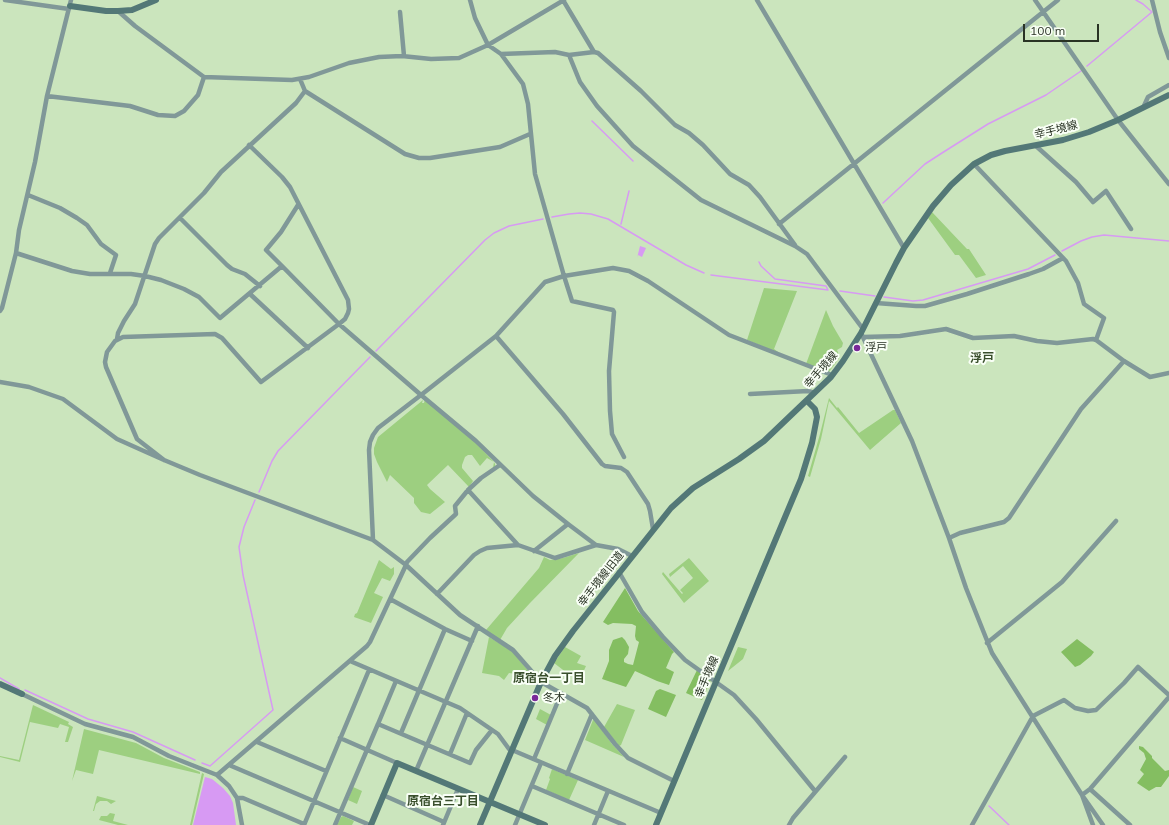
<!DOCTYPE html>
<html>
<head>
<meta charset="utf-8">
<style>
  body { margin:0 }
  #map { position:relative; width:1169px; height:825px; overflow:hidden; background:#cbe5bd; font-family:Mulish,sans-serif }
  canvas { display:block }
  .scale { position:absolute; left:1023px; top:24px; width:76px; height:18px; box-sizing:border-box; border:2px solid #293324; border-top:0; padding-left:5px; font-size:12px; line-height:14px; white-space:nowrap; color:#293324; -webkit-text-stroke:3px #f9fff6; paint-order:stroke }
</style>
</head>
<body>
<div id="map">
<canvas width="1169" height="825"></canvas>
<div class="scale">100 m</div>
</div>
<script>
const ctx = document.querySelector('canvas').getContext('2d');
ctx.lineJoin = 'round';
function fillPath(path, color) {
  ctx.fillStyle = color;
  ctx.fill(path, 'evenodd');
}
function shape(rows) {
  const path = new Path2D();
  for (const r of rows) {
    path.moveTo(r[0], r[1]);
    for (let i = 2; i < r.length; i += 2) path.lineTo(r[i], r[i + 1]);
  }
  return path;
}
function trace(path, color, width, dash) {
  ctx.strokeStyle = color;
  ctx.lineWidth = width;
  ctx.lineCap = dash ? 'butt' : 'round';
  ctx.setLineDash(dash || []);
  ctx.stroke(path);
}
function write(font, color, halo, rows, align = 'center') {
  ctx.font = font + ' Mulish,"Noto Sans JP",sans-serif';
  ctx.lineWidth = 4;
  ctx.setLineDash([]);
  ctx.textBaseline = 'middle';
  ctx.strokeStyle = halo;
  ctx.fillStyle = color;
  for (const [text, x, y, turn = 0] of rows) {
    ctx.save();
    ctx.translate(x, y);
    ctx.rotate((+turn || 0) * Math.PI / 180);
    ctx.textAlign = isNaN(turn) ? turn : align;
    if (halo) ctx.strokeText(text, 0, 0);
    ctx.fillText(text, 0, 0);
    ctx.restore();
  }
}
fillPath(shape([
  [932,212,967,249,969,249,986,275,976,278,959,255,955,255,928,218],
  [764,288,797,291,774,349,781,354,747,340],
  [826,310,833,326,843,343,842,347,837,350,840,357,829,372,806,364],
  [829,398,837,408,838,407,859,433,893,410,895,410,901,423,870,450,829,401,821,439,810,477,808,476,820,434],
  [425,399,475,442,494,462,495,464,495,466,493,468,494,462,487,458,480,466,472,455,468,455,465,457,462,465,462,468,473,481,469,487,448,465,427,485,430,489,445,502,430,514,421,512,414,503,414,498,390,475,387,482,377,462,374,454,374,448,378,437,423,400,422,403,424,403],
  [579,553,530,603,507,628,500,640,486,630,539,568,544,557,550,560,563,558],
  [689,558,709,581,684,603,662,574,663,572,682,594,683,593,680,590,693,578,683,566,670,577,669,574],
  [379,560,391,569,394,567,394,574,390,581,382,578,374,593,383,597,371,623,354,617,355,614,357,613],
  [489,637,512,651,535,679,531,682,517,674,509,673,504,680,499,676,482,673],
  [565,647,581,656,577,663,586,666,580,679,567,673,554,663],
  [738,647,747,649,743,659,728,671],
  [617,704,635,710,621,745,619,746,604,727],
  [33,705,69,722,68,724,73,727,68,742,65,742,69,727,60,724,58,728,30,722,20,762,0,757,0,756,19,760],
  [540,709,551,715,547,725,536,719],
  [594,719,612,744,624,757,585,740,593,720],
  [84,729,136,743,164,758,200,772,200,774,99,750,93,774,76,770,72,781],
  [552,769,578,780,569,800,546,790,550,779,549,778],
  [202,773,204,774,192,825,190,825],
  [353,787,362,791,357,804,348,800],
  [97,796,116,801,111,804,107,801,100,801,96,804,94,811,93,811],
  [110,813,115,814,113,821,128,825,118,825,99,820,101,816,107,816],
  [343,816,354,821,352,825,337,825,341,817]
]), '#9dcf80');
fillPath(shape([
  [625,588,638,611,674,652,672,654,666,668,674,672,669,685,657,681,635,671,626,687,602,679,609,661,609,650,613,640,622,637,625,640,629,647,628,654,624,659,624,662,628,664,633,665,639,642,636,640,635,636,636,626,632,624,613,623,608,625,603,622],
  [1077,639,1094,652,1091,656,1080,665,1075,667,1061,652],
  [697,670,711,680,702,700,686,693],
  [660,689,676,695,666,717,648,709,656,691],
  [1139,746,1143,747,1152,756,1152,758,1165,771,1169,770,1169,776,1161,787,1156,787,1149,791,1137,783,1144,774,1140,770,1146,759,1144,753,1139,749]
]), '#84be61');
fillPath(shape([
  [640,246,646,248,642,257,638,255,637,258],
  [205,777,212,779,223,788,230,796,233,803,236,825,193,825]
]), '#d79af3');
trace(shape([
  [1087,66,1152,12,1143,4,1136,0],
  [592,121,633,161],
  [883,203,925,164,942,153,988,124,1046,95,1081,71],
  [552,217,569,214,580,213,591,214,608,219,686,265,704,273],
  [621,224,629,191],
  [1062,251,1081,241,1092,237,1104,235,1169,241],
  [759,262,761,266,775,279,826,286,828,290],
  [711,275,828,290],
  [840,291,875,296],
  [884,297,913,301,923,300,1028,269,1055,255],
  [376,351,485,240,494,233,509,226,543,219],
  [259,492,272,461,278,451,370,357],
  [0,678,19,689],
  [25,690,88,719,133,732,195,760],
  [202,763,210,766,273,710,243,575,239,547,244,527,255,500],
  [989,806,1009,825]
]), '#d79af3', 1.5);
trace(shape([
  [5,0,69,9],
  [470,0,475,18,488,45,501,54,523,84,528,104,535,174,564,276,572,301,613,310,614,312,609,371,610,411,612,434,624,457],
  [563,0,594,52],
  [757,0,904,248],
  [1035,0,1118,120,1169,184],
  [1152,0,1160,32,1169,58],
  [118,11,135,26,204,77,292,80,309,77,349,63,379,57,402,56,431,59,459,58,488,45,564,0],
  [400,12,404,56],
  [501,54,555,52,569,55,580,82,597,106,633,146,701,200,795,246,807,254,863,329],
  [569,55,594,52,598,53,641,91,675,125,689,133,703,145,730,174,749,185,760,197,795,245],
  [305,91,405,154,419,158,430,158,500,147,530,134],
  [47,96,130,106,158,115,175,116,184,111,198,95,204,77],
  [1143,108,1148,97,1169,85],
  [1036,146,1076,182,1093,202,1106,191,1131,229],
  [974,164,1066,261,1078,283,1084,304,1104,318,1096,340],
  [28,195,60,208,77,218,87,225,101,244,116,255,110,273],
  [180,218,227,265,232,269,245,274,260,286],
  [779,224,1058,0],
  [16,253,72,271,90,274,131,274,145,276,161,280,184,289,199,297,220,318,282,266,339,324,421,395,496,336,545,282,564,276,613,268,629,271,648,281,729,335,832,375],
  [282,266,266,250,281,232,298,205],
  [250,294,308,348],
  [876,303,916,306,925,306,967,294,1029,274,1043,269,1063,258],
  [0,311,2,308,16,253,19,230,35,162,47,96,71,0],
  [861,333,912,441,949,538,966,588,992,653,1082,795,1093,825],
  [496,336,563,414,602,464,605,466,621,468,627,472,648,504,650,511,653,529],
  [863,337,900,336,946,329,973,338,1014,336,1037,341,1057,343,1093,339,1096,340,1124,361,1150,377,1169,373],
  [117,339,118,333,124,321,135,304,155,244,159,238,204,193,221,172,296,103,305,91,300,79],
  [0,382,29,387,63,399,117,439,164,460,200,475,373,540,406,565,407,562,430,538,456,514,455,506,468,490],
  [750,394,808,391,815,393],
  [164,460,137,439,106,367,105,362,107,352,115,341,123,337,215,334,222,338,261,382,339,324,345,319,348,313,349,309,348,300,290,187,282,177,249,145],
  [500,465,481,478,468,490,518,545],
  [949,538,960,533,1004,522,1009,518,1081,409,1124,361],
  [373,540,369,450,370,442,373,435,378,428,421,395,476,441,533,496,568,524,596,545,618,549,632,556],
  [534,551,568,524],
  [619,572,642,612,663,637,685,660,734,695,756,719,815,791],
  [437,594,474,555,480,551,487,548,518,545,555,558,596,545],
  [390,599,445,629,472,641],
  [987,643,1062,582,1116,521],
  [350,661,460,708,498,734,509,749,512,750,661,813],
  [22,694,85,724,133,737,169,756,217,775,229,786,237,798,242,825],
  [378,724,396,681],
  [401,733,445,629],
  [340,738,397,763],
  [257,742,326,771],
  [450,754,467,713],
  [534,759,561,694],
  [229,765,370,825],
  [416,771,478,626],
  [567,774,592,714],
  [217,775,367,646,370,642,406,565,460,615,513,650,541,682,587,708,615,744,628,758,674,781],
  [532,786,624,825],
  [1090,789,1130,825],
  [383,795,444,822],
  [237,798,243,798,304,824],
  [304,825,369,670],
  [335,825,378,724,470,763,476,750,492,730],
  [443,825,458,789],
  [515,825,541,763],
  [594,825,608,791],
  [789,825,793,818,845,757],
  [972,825,1033,716,1064,700,1075,708,1088,711,1096,710,1124,683,1138,667,1169,695],
  [1103,825,1082,795,1090,789,1169,697]
]), '#809898', 4.5);
trace(shape([
  [70,6,106,11,118,11,132,10,156,0],
  [0,684,22,694],
  [371,825,397,763,545,825],
  [480,825,541,682,555,656,573,631,671,508,693,488,739,459,764,441,831,377,843,361,861,333,896,263,904,248,933,206,951,185,974,164,991,155,1005,151,1063,140,1089,132,1118,120,1169,95],
  [656,825,801,479,812,443,817,417,815,409,807,401]
]), '#537877', 6);
for (const [x, y, r, color] of [
  [857,348,4,"#7a2999"],
  [535,698,4,"#7a2999"]
]) {
  const dot = new Path2D();
  dot.arc(x, y, r, 0, 2 * Math.PI);
  ctx.fillStyle = color;
  ctx.fill(dot);
  trace(dot, '#f9fff6', 1.5);
}
write('11px', '#293324', '#f9fff6', [
  ["幸手境線",1056,130,-14],
  ["幸手境線",821,370,-49],
  ["幸手境線旧道",601,579,-52],
  ["幸手境線",707,677,-67]
]);
write('11px', '#293324', '#f9fff6', [
  ["浮戸",865,348],
  ["冬木",543,698]
], 'left');
write('bold 12px', '#394f2c', '#f9fff6', [
  ["浮戸",982,358],
  ["原宿台一丁目",549,678],
  ["原宿台三丁目",443,801]
]);
</script>
</body>
</html>
